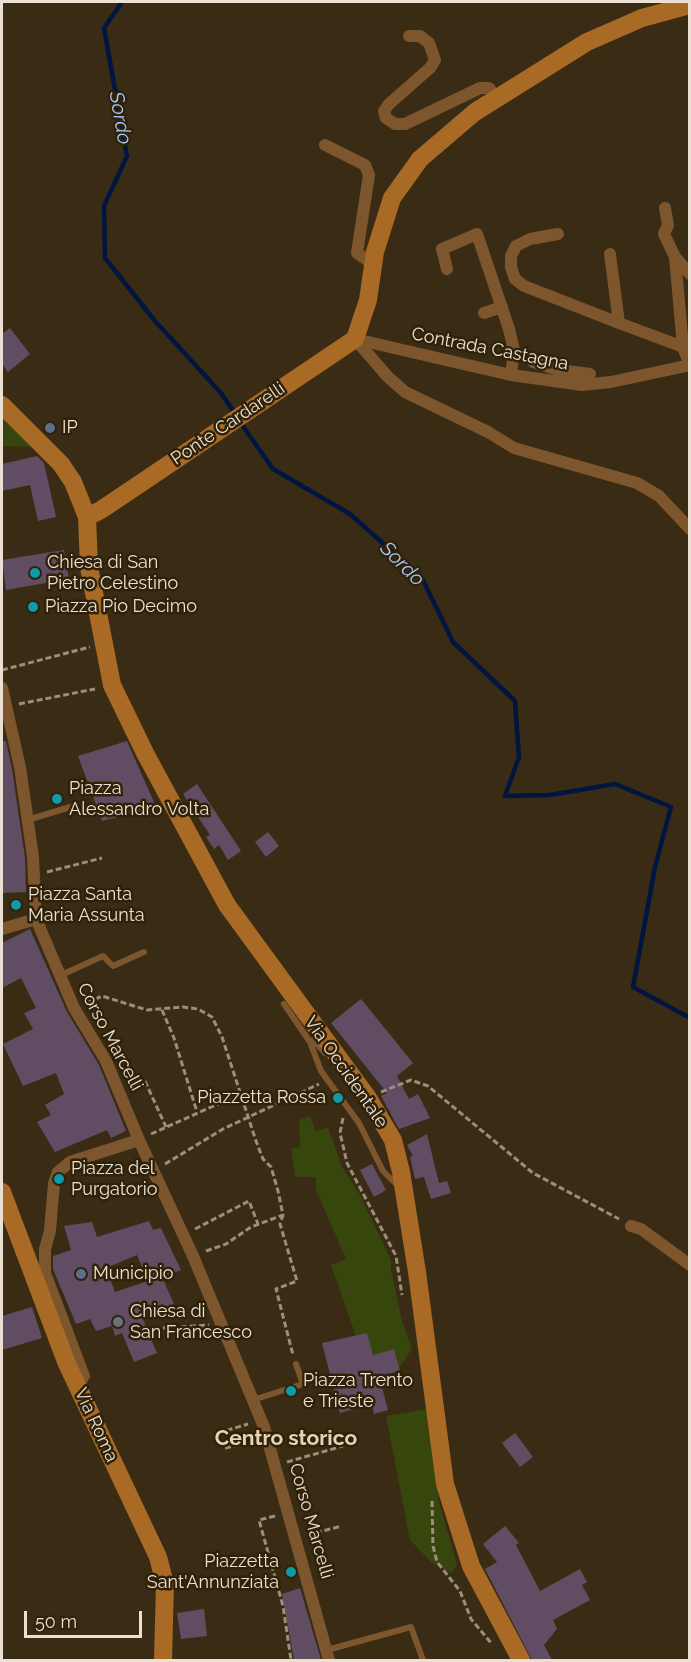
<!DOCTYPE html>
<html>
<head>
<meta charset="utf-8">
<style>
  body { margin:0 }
  #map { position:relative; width:691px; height:1662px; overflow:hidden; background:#3a2c14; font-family:Raleway,sans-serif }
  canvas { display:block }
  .frame { position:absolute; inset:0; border:3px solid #eae1d3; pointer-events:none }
  .scale { position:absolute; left:24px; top:1611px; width:118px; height:27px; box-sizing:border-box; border:3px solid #eae1d3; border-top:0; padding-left:8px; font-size:18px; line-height:21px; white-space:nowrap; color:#eae1d3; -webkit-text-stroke:4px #302209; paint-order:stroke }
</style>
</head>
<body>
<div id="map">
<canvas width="691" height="1662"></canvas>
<div class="frame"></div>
<div class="scale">50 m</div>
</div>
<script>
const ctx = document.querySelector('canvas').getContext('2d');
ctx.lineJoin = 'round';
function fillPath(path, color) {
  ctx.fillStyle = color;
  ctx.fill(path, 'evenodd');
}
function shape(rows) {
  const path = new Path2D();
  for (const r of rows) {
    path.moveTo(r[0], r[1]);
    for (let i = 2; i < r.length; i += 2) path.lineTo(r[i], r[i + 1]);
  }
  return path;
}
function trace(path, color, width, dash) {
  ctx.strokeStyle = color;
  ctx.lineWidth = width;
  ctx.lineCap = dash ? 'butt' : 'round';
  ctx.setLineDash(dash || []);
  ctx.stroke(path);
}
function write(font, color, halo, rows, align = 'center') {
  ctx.font = font + ' Raleway,sans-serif';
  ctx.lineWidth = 5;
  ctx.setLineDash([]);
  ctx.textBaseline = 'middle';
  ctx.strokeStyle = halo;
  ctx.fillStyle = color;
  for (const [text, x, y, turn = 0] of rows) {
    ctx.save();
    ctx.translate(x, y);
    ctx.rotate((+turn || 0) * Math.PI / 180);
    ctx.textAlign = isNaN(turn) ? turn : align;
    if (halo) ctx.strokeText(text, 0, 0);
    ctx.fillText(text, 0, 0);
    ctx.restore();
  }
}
fillPath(shape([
  [2,410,38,447,2,446],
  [310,1116,316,1132,328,1127,342,1167,359,1193,391,1260,391,1270,402,1321,412,1349,399,1368,394,1349,373,1355,356,1336,331,1265,346,1259,316,1190,316,1177,295,1177,291,1148,300,1147,299,1120],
  [427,1409,439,1502,457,1565,451,1573,431,1562,410,1540,386,1416]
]), '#36460d');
trace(shape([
  [122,2,104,28,127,156,104,206,105,258,155,321,221,393,236,415],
  [240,422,273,469,350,514,422,578,453,642,515,701,519,757,505,796,550,795,615,784,671,807,655,867,633,987,690,1018]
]), '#00153f', 4.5);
fillPath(shape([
  [10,328,30,354,8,372,2,364,2,334],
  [37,456,44,463,56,517,38,521,30,485,2,491,2,464],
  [64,550,69,579,6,590,2,560],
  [2,741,6,741,12,769,25,858,26,892,2,893],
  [127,741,156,807,102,821,78,756],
  [197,784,241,851,228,860,219,845,214,849,206,837,210,835,183,794],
  [268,832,279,846,266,857,255,842],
  [30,929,67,1012,99,1065,126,1131,111,1138,107,1130,55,1152,37,1122,51,1115,45,1105,64,1094,56,1073,23,1086,3,1044,33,1029,24,1013,36,1008,21,978,2,988,2,943],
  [361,999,413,1063,397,1076,409,1099,418,1094,430,1118,399,1129,381,1096,387,1093,331,1023],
  [427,1134,439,1183,447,1181,451,1193,431,1199,424,1177,415,1179,410,1157,413,1156,407,1145],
  [372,1164,386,1190,374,1197,360,1170],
  [149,1221,153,1230,161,1228,181,1270,162,1277,174,1304,142,1317,157,1353,134,1362,122,1333,115,1336,112,1326,96,1331,90,1319,76,1324,53,1269,53,1256,71,1250,64,1226,92,1222,97,1237],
  [137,1255,148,1281,115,1292,106,1268],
  [32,1307,42,1338,2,1350,2,1316],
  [367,1333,373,1355,394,1349,400,1371,379,1376,388,1410,374,1414,372,1404,340,1413,322,1343],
  [515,1433,533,1457,520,1467,502,1443],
  [505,1526,519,1543,516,1545,540,1591,580,1569,587,1582,582,1585,590,1600,553,1620,557,1629,544,1645,552,1660,532,1660,485,1569,497,1562,483,1544],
  [300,1588,321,1660,294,1660,282,1594],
  [204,1609,207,1636,181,1639,177,1613]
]), '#604d63');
trace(shape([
  [2,670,90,647],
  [19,704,95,689],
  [47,872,102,858],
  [87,1003,102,996,147,1010,183,1007,198,1009,212,1017,222,1037,256,1141,263,1159,271,1167,278,1191,283,1215,280,1224,297,1281,276,1289,293,1355],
  [162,1010,174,1038,197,1112],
  [145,1081,166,1127],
  [381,1092,411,1080,428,1086,533,1173,619,1219],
  [343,1118,340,1133,347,1163,396,1256,402,1295],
  [151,1134,238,1095],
  [165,1164,223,1129,319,1084],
  [195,1229,249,1201,258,1224],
  [206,1251,226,1244,251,1227,283,1215],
  [163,1328,209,1325],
  [218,1433,248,1424],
  [225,1448,255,1442],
  [287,1462,343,1446],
  [432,1501,433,1546,437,1562,460,1591,471,1619,492,1644],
  [275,1516,259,1520,283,1606,291,1660],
  [307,1535,342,1526]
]), '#9a8f7c', 3, [6, 3]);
trace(shape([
  [27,820,74,806],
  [59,976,103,956,113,966,144,952],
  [284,1004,310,1042],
  [325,1053,313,1040,310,1042,321,1071,359,1123,383,1171,399,1187],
  [253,1400,303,1384,296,1364],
  [327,1650,411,1627,423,1660]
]), '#7d562e', 6);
trace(shape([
  [409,36,420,36,429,43,435,60,430,68,389,104,384,111,386,118,395,124,405,124,480,88,489,88,496,98],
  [325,145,365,165,369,175,357,253,373,264],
  [558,234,530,239,516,246,511,256,511,267,515,279,524,286,619,323],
  [610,254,619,323,683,347],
  [675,257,690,274],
  [447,269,442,249,477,234,509,329,514,350,511,375],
  [484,313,502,307],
  [355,339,511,375,582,385,611,382,690,365,683,347,675,257,664,234,668,225,665,208],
  [355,339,388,377,405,392,488,432,514,448,637,483,659,496,690,529],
  [533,362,559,370,560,382],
  [559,370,590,374],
  [2,688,20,767,33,857,36,919,74,1008,106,1061,139,1140,193,1256,264,1427,329,1660],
  [2,929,36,919],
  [631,1226,641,1229,690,1265],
  [78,1386,84,1376,45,1273,45,1249,50,1231,54,1183,58,1172,70,1162,139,1140]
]), '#7d562e', 12);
trace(shape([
  [2,405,61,464,73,482,87,517,89,567,112,685,145,753,227,905,368,1098,393,1140,401,1172,417,1272,445,1484,471,1566,521,1660],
  [87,517,101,510,355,339,368,300,375,252,392,198,420,159,475,112,587,42,642,18,690,5],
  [2,1192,67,1364,158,1557,165,1584,163,1660]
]), '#a96a25', 18);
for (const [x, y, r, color] of [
  [50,428,6,"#5c6f8a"],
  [35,573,6,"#0f9aa8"],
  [33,607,6,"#0f9aa8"],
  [57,799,6,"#0f9aa8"],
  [16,905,6,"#0f9aa8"],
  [338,1098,6,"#0f9aa8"],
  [59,1179,6,"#0f9aa8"],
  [81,1274,6,"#5c6f8a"],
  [118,1322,6,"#6b7280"],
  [291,1391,6,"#0f9aa8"],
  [291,1572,6,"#0f9aa8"]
]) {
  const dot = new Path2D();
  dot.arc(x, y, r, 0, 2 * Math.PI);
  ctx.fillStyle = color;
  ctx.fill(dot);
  trace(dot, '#302209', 2);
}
write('18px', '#eae1d3', '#302209', [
  ["Contrada Castagna",490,349,11],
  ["Ponte Cardarelli",228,424,-34],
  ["Corso Marcelli",110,1037,62],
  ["Via Occidentale",346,1072,55],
  ["Via Roma",96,1425,65],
  ["Corso Marcelli",311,1521,74]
]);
write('18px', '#eae1d3', '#302209', [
  ["IP",62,428],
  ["Chiesa di San",47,563],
  ["Pietro Celestino",47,584],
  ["Piazza Pio Decimo",45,607],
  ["Piazza",69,789],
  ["Alessandro Volta",69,810],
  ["Piazza Santa",28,895],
  ["Maria Assunta",28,916],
  ["Piazzetta Rossa",326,1098,"right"],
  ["Piazza del",71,1169],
  ["Purgatorio",71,1190],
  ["Municipio",93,1274],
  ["Chiesa di",130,1312],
  ["San Francesco",130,1333],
  ["Piazza Trento",303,1381],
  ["e Trieste",303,1402],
  ["Piazzetta",279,1562,"right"],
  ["Sant'Annunziata",279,1583,"right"]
], 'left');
write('italic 20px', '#a3c7fb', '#302209', [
  ["Sordo",120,118,80],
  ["Sordo",402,564,45]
]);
write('bold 21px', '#e6d3b7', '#302209', [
  ["Centro storico",286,1439]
]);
</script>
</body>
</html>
